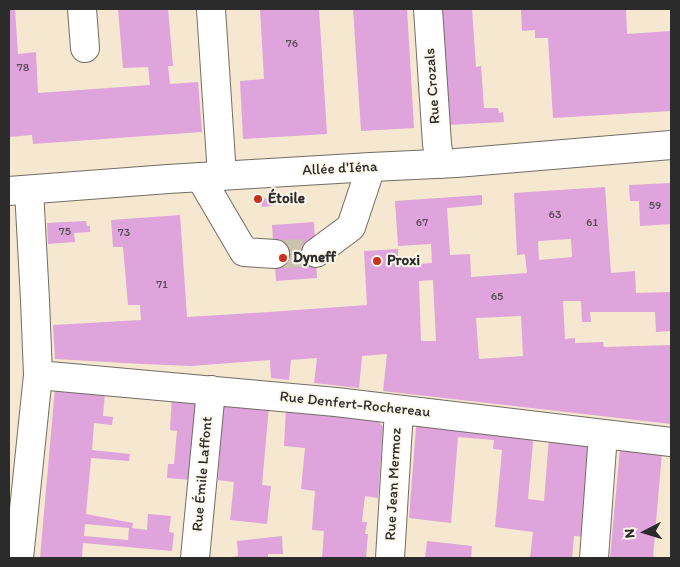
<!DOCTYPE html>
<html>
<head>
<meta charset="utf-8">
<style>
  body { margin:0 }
  #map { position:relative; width:680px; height:567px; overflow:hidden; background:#f5e7d0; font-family:Itim,sans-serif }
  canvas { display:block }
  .frame { position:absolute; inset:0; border:10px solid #2b2b2b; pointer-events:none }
  .north { position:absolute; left:620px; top:507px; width:50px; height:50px; -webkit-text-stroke:4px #fbf7ec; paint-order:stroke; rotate:265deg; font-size:14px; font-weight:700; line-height:20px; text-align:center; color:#2b2b2b }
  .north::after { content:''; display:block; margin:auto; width:18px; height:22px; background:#2b2b2b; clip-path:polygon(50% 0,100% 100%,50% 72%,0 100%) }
</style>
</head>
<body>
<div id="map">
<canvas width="680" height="567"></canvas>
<div class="frame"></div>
<div class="north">N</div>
</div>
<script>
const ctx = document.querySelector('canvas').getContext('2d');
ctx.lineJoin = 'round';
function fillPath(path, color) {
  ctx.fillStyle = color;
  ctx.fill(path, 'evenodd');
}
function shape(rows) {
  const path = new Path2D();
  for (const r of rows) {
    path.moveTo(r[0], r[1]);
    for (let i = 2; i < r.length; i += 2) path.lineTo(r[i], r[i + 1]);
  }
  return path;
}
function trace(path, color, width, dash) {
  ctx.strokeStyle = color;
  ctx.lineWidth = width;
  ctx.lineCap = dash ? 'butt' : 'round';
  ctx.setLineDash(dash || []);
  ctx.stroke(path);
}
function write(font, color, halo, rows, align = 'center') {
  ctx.font = font + ' Itim,sans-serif';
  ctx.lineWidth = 4;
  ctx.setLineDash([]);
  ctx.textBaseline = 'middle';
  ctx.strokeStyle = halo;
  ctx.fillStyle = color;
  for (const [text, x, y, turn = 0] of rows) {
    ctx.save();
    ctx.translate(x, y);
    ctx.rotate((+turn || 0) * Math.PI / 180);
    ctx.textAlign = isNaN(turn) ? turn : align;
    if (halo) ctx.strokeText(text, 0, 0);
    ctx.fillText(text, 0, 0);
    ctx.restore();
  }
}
fillPath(shape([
  [9,9,15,9,18,54,36,52,38,93,150,85,148,67,123,68,118,9,168,9,173,66,168,66,170,84,198,82,202,132,33,144,32,135,9,137],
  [260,9,319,9,327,134,243,139,240,81,264,79],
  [353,9,407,9,414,128,361,131],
  [439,9,472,9,476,67,481,66,484,108,498,108,499,113,503,112,504,122,447,125],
  [521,9,626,9,627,34,671,31,671,111,553,118,548,38,535,38,535,30,522,31],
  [671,183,671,224,640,226,639,201,630,201,629,185],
  [605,187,611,273,635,271,636,293,671,292,671,331,656,332,655,312,590,312,591,322,582,322,581,301,563,301,565,339,575,338,575,343,603,342,604,347,671,345,671,424,383,391,387,354,362,356,359,388,314,383,317,358,291,360,289,380,271,378,270,360,191,366,143,364,55,359,53,325,141,320,140,305,128,305,123,247,113,247,111,220,180,215,187,317,269,312,367,305,364,251,398,249,398,257,416,256,417,264,432,263,431,244,398,246,395,201,482,195,482,205,447,208,450,255,470,254,471,277,527,273,525,254,517,255,514,193],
  [571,239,572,257,539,260,538,241],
  [433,280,436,341,421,341,419,281],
  [521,316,523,356,479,359,476,318],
  [275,198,276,205,262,207,261,199],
  [86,221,87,226,90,226,90,232,74,233,75,242,48,244,47,223],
  [314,222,317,278,276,281,272,225],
  [55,388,105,392,103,416,113,417,112,425,94,423,92,450,130,454,129,461,91,458,86,514,133,523,132,528,147,530,148,514,171,516,169,532,174,533,172,551,83,543,82,558,40,558],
  [85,524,129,528,128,540,84,536],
  [172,397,198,399,192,480,167,478,168,464,174,464,177,431,170,430],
  [223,405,269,406,262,485,271,486,267,524,230,520,234,482,218,480],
  [286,408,375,418,383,427,378,498,365,496,362,522,367,522,365,534,368,534,366,557,322,558,324,531,312,530,315,491,301,489,305,448,284,446],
  [417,425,531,436,533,442,528,499,544,501,549,438,591,443,587,537,574,536,572,558,530,558,533,532,495,527,502,450,493,449,494,440,458,437,451,523,409,518,416,427],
  [620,448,662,452,653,558,610,558],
  [282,536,283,554,268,554,268,558,234,558,233,557,238,556,237,541],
  [427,541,472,546,471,558,425,558]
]), '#dea4db');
trace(shape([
  [275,254,316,253]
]), '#cdc1af', 28, [28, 14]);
const minor = shape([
  [82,9,85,48],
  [211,9,222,176],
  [428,9,437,144,440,164],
  [200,177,244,252,275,254],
  [316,253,351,227,371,167],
  [38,375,336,402,671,442],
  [19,558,38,375,35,300,29,190],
  [195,558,211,390],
  [390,558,399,410],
  [594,558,603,434]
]);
const major = shape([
  [9,191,168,179,371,167,456,163,671,145]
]);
trace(minor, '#726d65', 30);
trace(major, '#726d65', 30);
trace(minor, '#fff', 28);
trace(major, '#fff', 28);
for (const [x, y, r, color] of [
  [258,199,5,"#c8321e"],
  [283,258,5,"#c8321e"],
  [377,261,5,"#c8321e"]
]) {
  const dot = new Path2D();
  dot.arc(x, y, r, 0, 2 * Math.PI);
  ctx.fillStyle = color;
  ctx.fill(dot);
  trace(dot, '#fbf7ec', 2);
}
write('12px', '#584957', null, [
  ["76",292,44],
  ["78",23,68],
  ["59",655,206],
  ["63",555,215],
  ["67",422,223],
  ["61",592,223],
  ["75",65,232],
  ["73",124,233],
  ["71",162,285],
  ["65",497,297]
]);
write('15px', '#2b2b2b', '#fbf7ec', [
  ["Rue Crozals",433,86,-94],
  ["Allée d'Iéna",340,169,-3],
  ["Rue Denfert-Rochereau",355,405,6],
  ["Rue Émile Laffont",203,474,-85],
  ["Rue Jean Mermoz",394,484,-87]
]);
write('bold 15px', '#2b2b2b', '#fbf7ec', [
  ["Étoile",268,199],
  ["Dyneff",293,258],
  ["Proxi",387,261]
], 'left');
</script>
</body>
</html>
